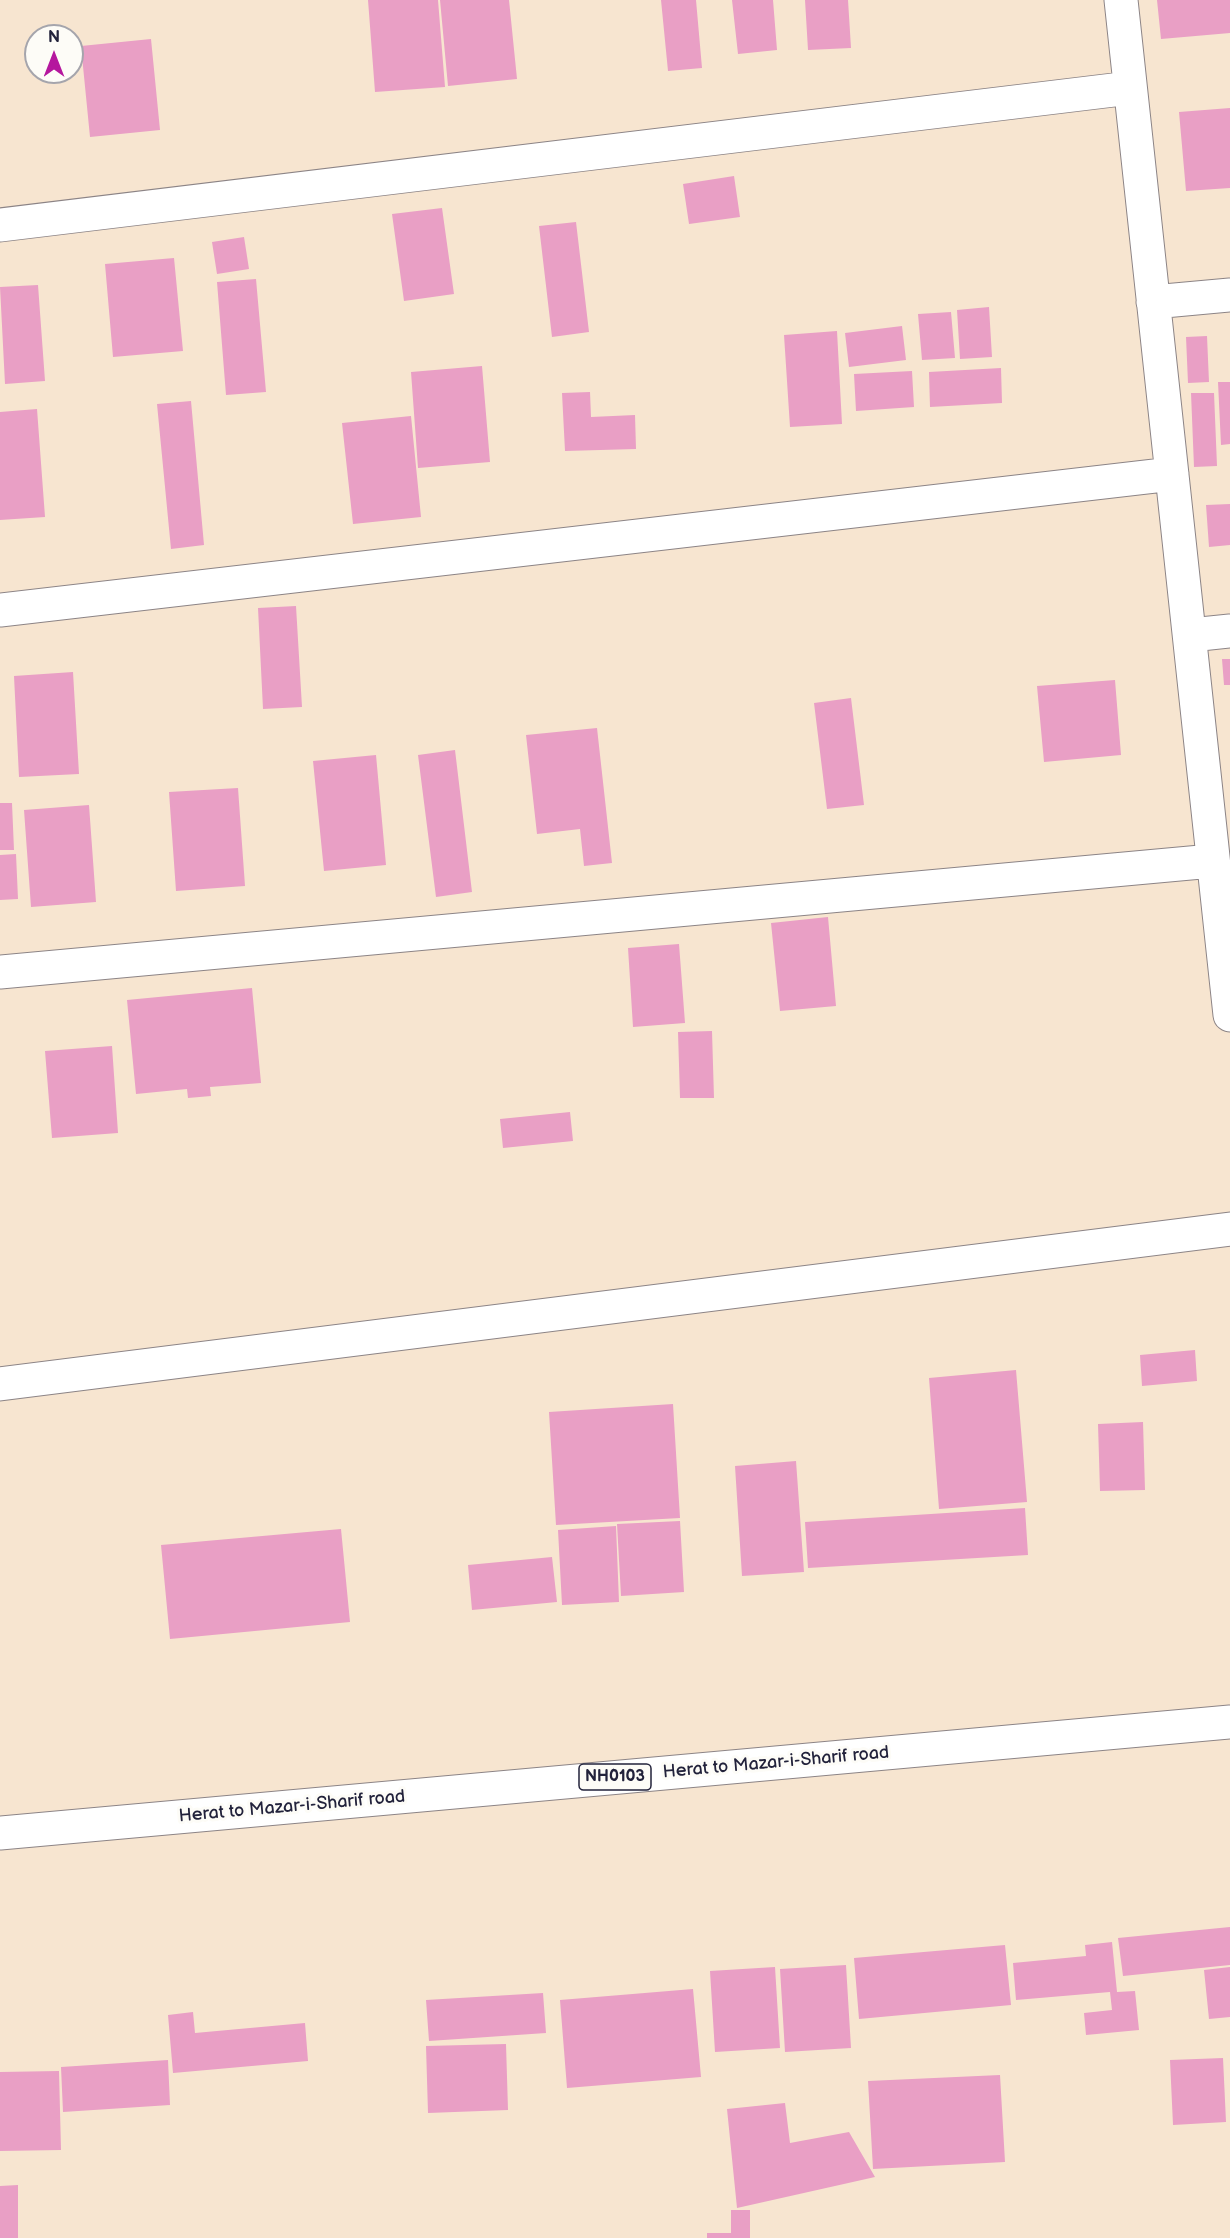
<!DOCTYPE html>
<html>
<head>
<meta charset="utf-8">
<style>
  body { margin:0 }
  #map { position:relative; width:1230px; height:2238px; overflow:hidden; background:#f7e5d0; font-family:"Balsamiq Sans",sans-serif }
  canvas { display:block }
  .north { position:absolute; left:24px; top:24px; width:60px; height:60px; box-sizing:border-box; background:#fdfcf7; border:2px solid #a5a5ac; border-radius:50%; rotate:0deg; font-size:16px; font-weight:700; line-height:24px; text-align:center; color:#22223b }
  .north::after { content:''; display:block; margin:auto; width:21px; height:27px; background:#b5179e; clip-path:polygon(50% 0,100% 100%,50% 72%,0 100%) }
</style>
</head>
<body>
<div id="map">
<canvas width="1230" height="2238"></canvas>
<div class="north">N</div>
</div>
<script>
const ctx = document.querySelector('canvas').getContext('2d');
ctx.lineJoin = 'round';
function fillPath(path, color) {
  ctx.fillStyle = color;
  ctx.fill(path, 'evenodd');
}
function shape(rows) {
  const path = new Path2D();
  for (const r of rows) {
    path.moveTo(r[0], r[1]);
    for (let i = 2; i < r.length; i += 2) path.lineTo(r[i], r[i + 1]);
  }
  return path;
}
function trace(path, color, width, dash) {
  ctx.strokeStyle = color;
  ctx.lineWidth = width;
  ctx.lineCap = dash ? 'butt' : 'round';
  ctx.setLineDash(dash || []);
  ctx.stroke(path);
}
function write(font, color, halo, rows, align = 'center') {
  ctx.font = font + ' "Balsamiq Sans",sans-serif';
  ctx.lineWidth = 6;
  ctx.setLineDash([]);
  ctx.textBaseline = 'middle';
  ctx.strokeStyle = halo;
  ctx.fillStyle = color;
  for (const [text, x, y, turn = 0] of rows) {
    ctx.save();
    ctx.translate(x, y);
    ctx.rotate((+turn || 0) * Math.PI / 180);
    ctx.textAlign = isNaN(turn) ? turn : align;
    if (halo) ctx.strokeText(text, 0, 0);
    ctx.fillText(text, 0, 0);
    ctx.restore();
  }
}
fillPath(shape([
  [368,0,438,0,445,87,375,92],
  [440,0,509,0,517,79,448,86],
  [661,0,696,0,702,68,668,71],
  [732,0,773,0,777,50,738,54],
  [805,0,848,0,851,48,808,50],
  [1157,0,1230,0,1230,33,1161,39],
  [151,39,160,130,90,137,81,46],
  [1230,108,1230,188,1186,191,1179,112],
  [734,176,740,217,689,224,683,184],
  [442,208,454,294,404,301,392,214],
  [576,222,589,332,552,337,539,226],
  [244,237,249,269,217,274,212,242],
  [174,258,183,351,113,357,105,264],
  [256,279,266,392,226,395,217,282],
  [38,285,45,381,5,384,0,287],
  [989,307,992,357,960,359,957,310],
  [951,312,955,358,922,360,918,314],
  [902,326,906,360,849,367,845,333],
  [837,331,842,424,790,427,784,335],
  [1207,336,1209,382,1188,383,1186,337],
  [482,366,490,462,418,468,411,372],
  [1001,368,1002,403,930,407,929,372],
  [912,371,914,407,856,411,854,374],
  [1218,382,1230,382,1230,444,1221,445],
  [590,392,591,417,635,415,636,449,565,451,562,393],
  [1191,393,1214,393,1217,466,1194,467],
  [191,401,204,545,171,549,157,404],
  [37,409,45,517,0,520,0,412],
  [411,416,421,517,353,524,342,423],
  [1230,504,1230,545,1209,547,1206,505],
  [296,606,302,707,263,709,258,608],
  [1222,659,1230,659,1230,685,1224,685],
  [73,672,79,774,19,777,14,676],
  [1115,680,1121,755,1044,762,1037,686],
  [851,698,864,805,827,809,814,703],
  [597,728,612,863,584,866,580,829,537,834,526,735],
  [455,750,472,892,436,897,418,755],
  [376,755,386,865,324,871,313,761],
  [238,788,245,886,176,891,169,792],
  [0,803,12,803,14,850,0,850],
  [89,805,96,902,31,907,24,810],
  [16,854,18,899,0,900,0,855],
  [828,917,836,1006,780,1011,771,923],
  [679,944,685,1023,633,1027,628,948],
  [252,988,261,1083,210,1087,211,1096,188,1098,187,1089,136,1094,127,1000],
  [712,1031,714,1098,680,1098,678,1032],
  [112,1046,118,1133,52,1138,45,1051],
  [570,1112,573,1141,503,1148,500,1119],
  [1195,1350,1197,1381,1142,1386,1140,1355],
  [1016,1370,1027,1502,939,1509,929,1378],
  [673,1404,680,1518,556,1525,549,1412],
  [1143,1422,1145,1490,1100,1491,1098,1424],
  [796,1461,804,1572,742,1576,735,1466],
  [1025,1508,1028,1555,808,1568,805,1522],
  [680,1521,684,1592,621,1596,617,1524],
  [616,1526,619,1602,562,1605,558,1530],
  [341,1529,350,1622,170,1639,161,1545],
  [552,1557,557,1602,472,1610,468,1565],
  [1230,1927,1230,1965,1123,1976,1118,1938],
  [1112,1942,1117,1992,1135,1991,1139,2030,1086,2035,1084,2013,1112,2010,1110,1992,1016,2000,1013,1963,1086,1956,1085,1945],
  [1005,1945,1011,2005,859,2019,854,1958],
  [846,1965,851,2048,785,2052,780,1969],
  [775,1967,780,2048,715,2052,710,1971],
  [1230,1967,1230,2017,1209,2019,1204,1970],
  [693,1989,701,2077,567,2088,560,2000],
  [543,1993,546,2033,429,2041,426,2000],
  [193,2012,195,2033,305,2023,308,2061,173,2073,168,2015],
  [506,2044,508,2110,428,2113,426,2046],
  [1223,2058,1226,2122,1173,2125,1170,2060],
  [168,2060,170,2105,63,2112,61,2067],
  [59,2071,61,2150,0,2151,0,2072],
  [1000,2075,1005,2162,873,2169,868,2081],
  [785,2103,790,2143,849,2132,875,2177,737,2208,727,2109],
  [18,2185,18,2238,0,2238,0,2186],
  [731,2210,750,2210,750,2238,707,2238,707,2233,731,2233]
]), '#e99fc5');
const minor = shape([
  [1121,0,1230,1015],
  [0,225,1130,88],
  [1153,302,1230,295],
  [0,610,1172,474],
  [1191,635,1230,631],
  [0,972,1212,861],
  [0,1384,1230,1229]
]);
const trunk = shape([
  [0,1833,1230,1722]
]);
trace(minor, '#8c8486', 35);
trace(trunk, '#8c8486', 35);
trace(minor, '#fff', 33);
trace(trunk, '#fff', 33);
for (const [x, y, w] of [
  [615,1777,72]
]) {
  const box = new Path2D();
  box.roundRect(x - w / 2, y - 13, w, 26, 4.5);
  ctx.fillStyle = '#fdfcf7';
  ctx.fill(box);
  trace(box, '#22223b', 1.5);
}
write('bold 16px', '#22223b', null, [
  ["NH0103",615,1777]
]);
write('18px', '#22223b', '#fdfcf7', [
  ["Herat to Mazar-i-Sharif road",776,1763,-5],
  ["Herat to Mazar-i-Sharif road",292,1807,-5]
]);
</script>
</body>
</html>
